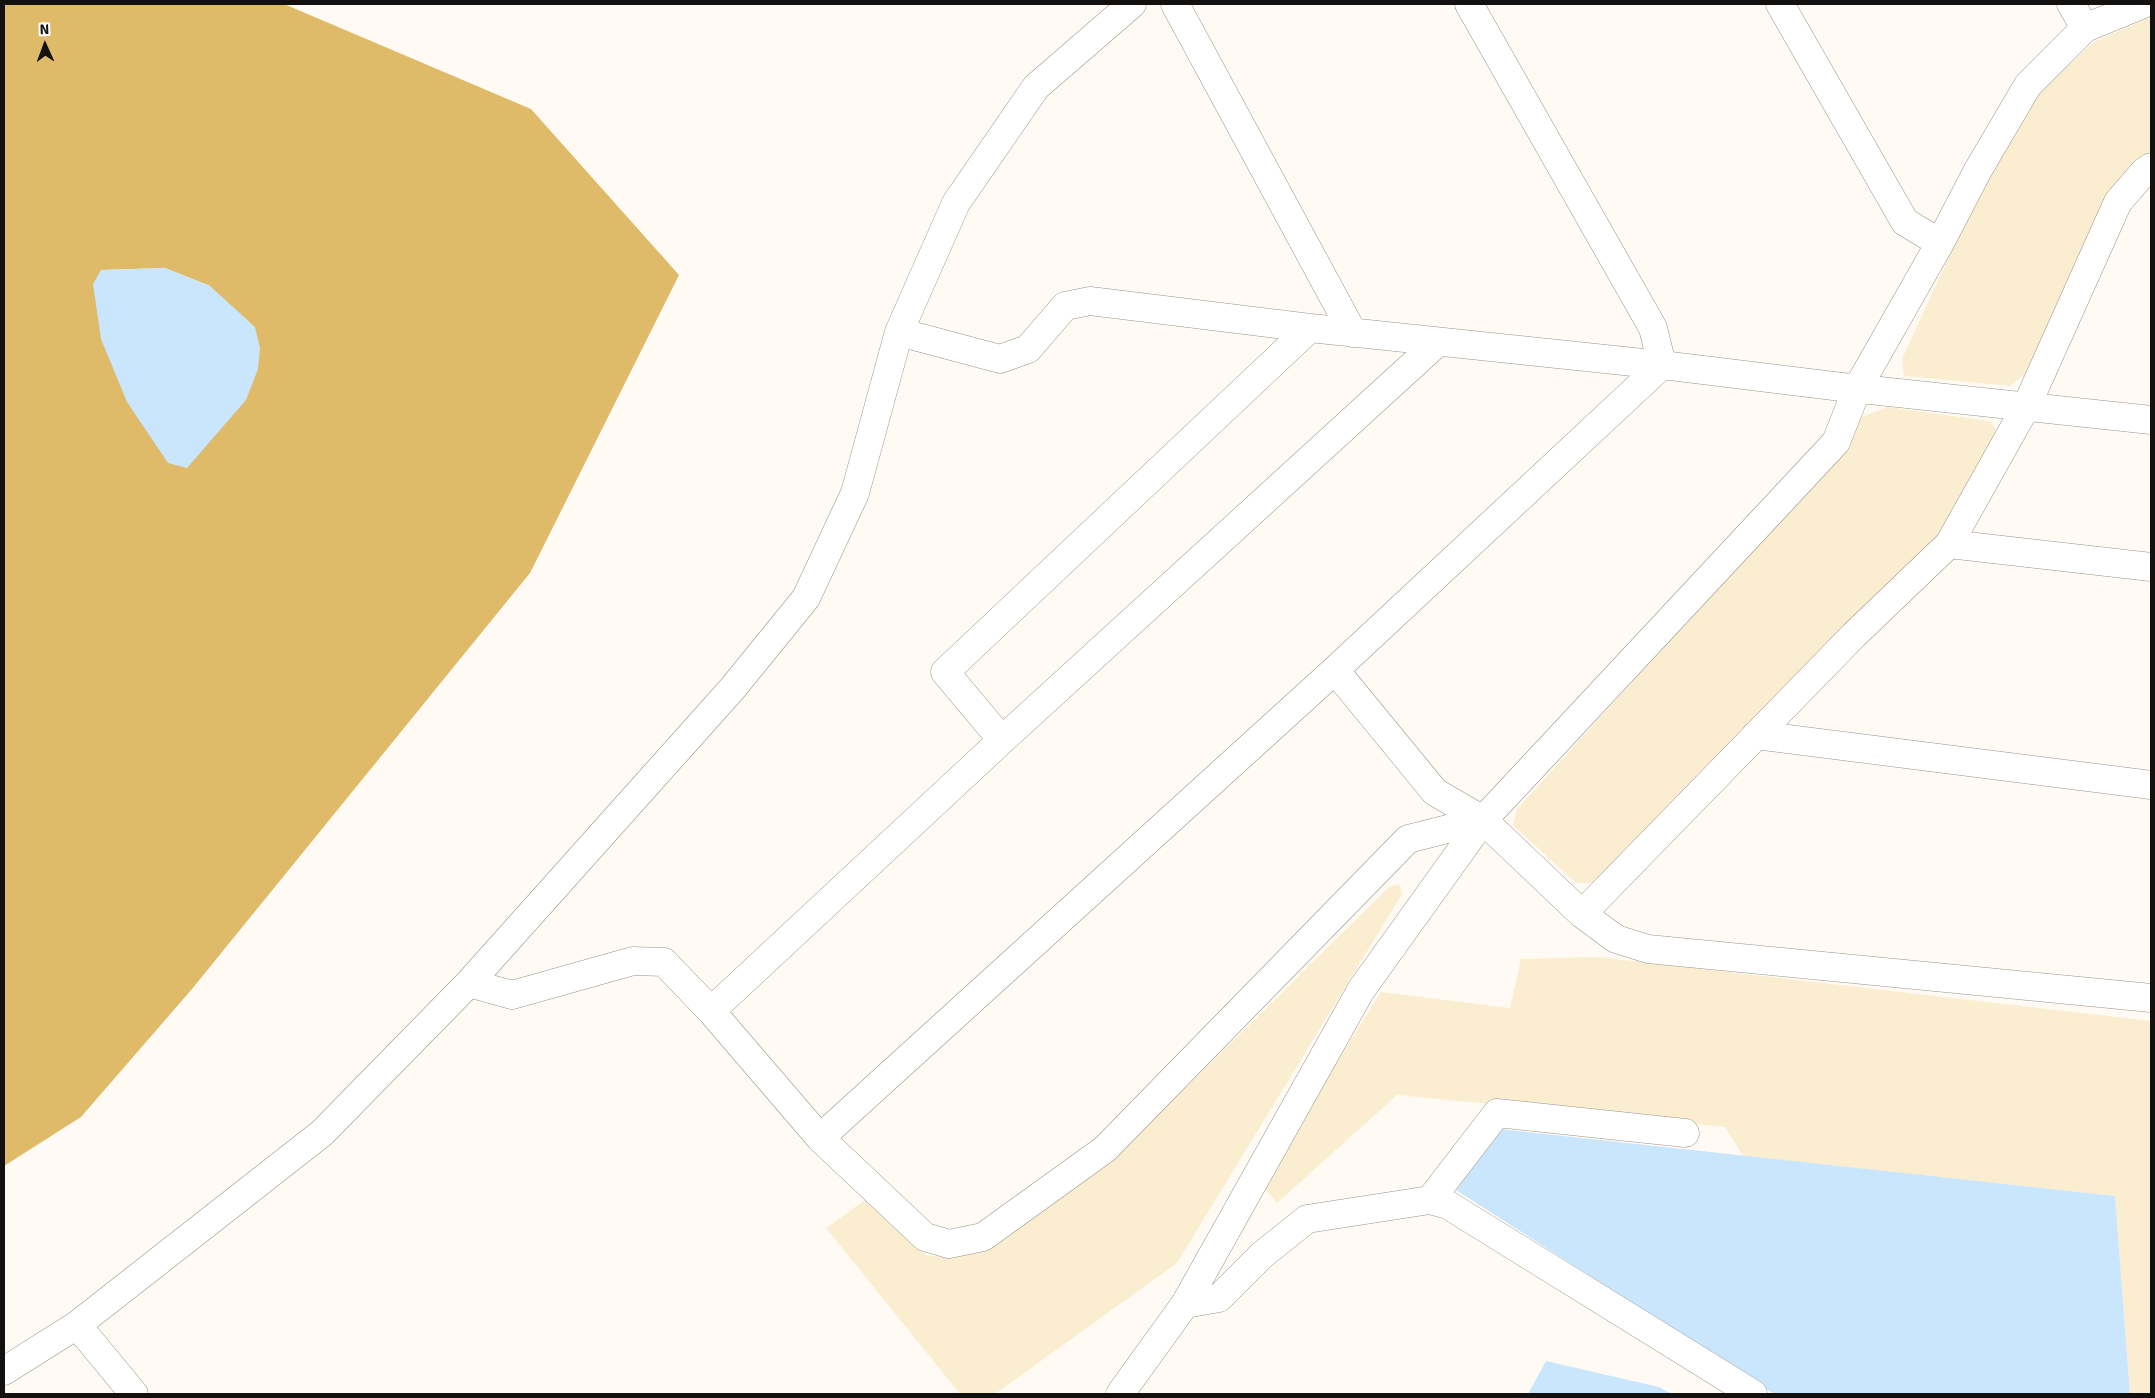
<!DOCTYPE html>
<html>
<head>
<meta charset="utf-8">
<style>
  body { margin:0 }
  #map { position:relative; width:2155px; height:1398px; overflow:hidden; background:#fffbf4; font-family:Signika,sans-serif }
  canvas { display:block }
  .frame { position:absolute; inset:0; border:5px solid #12110f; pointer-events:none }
  .north { position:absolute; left:20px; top:20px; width:50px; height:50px; -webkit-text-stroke:4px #fff; paint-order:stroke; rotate:358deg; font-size:14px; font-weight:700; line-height:20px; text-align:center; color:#12110f }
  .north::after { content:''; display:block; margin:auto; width:18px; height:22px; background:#12110f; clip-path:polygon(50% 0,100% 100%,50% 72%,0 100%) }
</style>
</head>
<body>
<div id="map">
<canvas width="2155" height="1398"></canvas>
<div class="frame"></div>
<div class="north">N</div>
</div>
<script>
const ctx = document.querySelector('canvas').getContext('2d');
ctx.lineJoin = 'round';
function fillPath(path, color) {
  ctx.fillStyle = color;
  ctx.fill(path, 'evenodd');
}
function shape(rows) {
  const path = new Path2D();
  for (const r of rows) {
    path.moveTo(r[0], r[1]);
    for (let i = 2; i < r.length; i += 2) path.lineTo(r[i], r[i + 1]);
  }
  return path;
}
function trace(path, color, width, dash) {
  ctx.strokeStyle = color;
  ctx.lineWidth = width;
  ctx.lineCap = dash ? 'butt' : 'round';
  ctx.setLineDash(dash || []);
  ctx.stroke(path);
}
fillPath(shape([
  [2151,17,2151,151,2136,162,2105,200,2025,374,2010,386,1904,376,1902,359,1952,250,1991,173,2035,96,2094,42],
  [1887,407,1990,421,2001,437,1939,539,1597,883,1576,883,1513,825,1517,809,1846,447,1860,418],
  [1399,884,1402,894,1177,1263,995,1394,960,1394,826,1228,869,1197,926,1255,953,1258,985,1249,1112,1160,1389,887],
  [1599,957,2151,1021,2151,1394,2130,1394,2115,1196,1743,1156,1725,1127,1397,1095,1277,1203,1260,1183,1381,992,1510,1008,1521,959]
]), '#fbedd0');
fillPath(shape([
  [4,4,284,4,531,109,679,275,530,573,192,989,81,1117,4,1166],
  [165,268,210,286,101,270]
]), '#dfba68');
fillPath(shape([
  [165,268,210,286,255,327,260,348,258,369,246,400,187,468,168,463,127,402,101,339,93,284,101,270],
  [1499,1129,2115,1196,2130,1394,1774,1394,1456,1190],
  [1546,1361,1659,1387,1672,1394,1528,1394]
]), '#cae6fd');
const minor = shape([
  [1175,4,1353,333],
  [1780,4,1905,222,1940,243],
  [2071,4,2085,28],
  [899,332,1000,359,1028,349,1065,306,1090,301,1310,328,1662,365,1842,387,2151,420],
  [1949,544,2151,567],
  [1335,670,1435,792,1483,820,1582,914,1616,939,1648,949,2151,998],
  [1756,735,2151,785],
  [1002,740,945,672,1310,328],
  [1582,914,1854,635,1949,544,2027,405,2118,202,2144,172,2151,167],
  [469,983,512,995,633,961,664,962,711,1011,820,1138,925,1237,949,1244,983,1237,1105,1149,1408,839,1483,820],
  [711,1011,1002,740,1438,342],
  [820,1138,1335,670,1662,365,1653,328,1469,4],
  [1430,1200,1497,1113,1685,1133],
  [1185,1304,1219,1298,1262,1255,1307,1219,1430,1200,1448,1205,1753,1394],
  [77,1325,134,1394],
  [4,1371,77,1325,322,1133,469,983,732,689,806,598,855,493,899,332,956,203,1036,87,1132,4],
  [1120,1394,1185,1304,1361,990,1483,820,1836,442,1857,389,1940,243,1978,170,2028,85,2085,28,2143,4]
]);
trace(minor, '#97948e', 29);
trace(minor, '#fff', 28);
</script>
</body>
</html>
